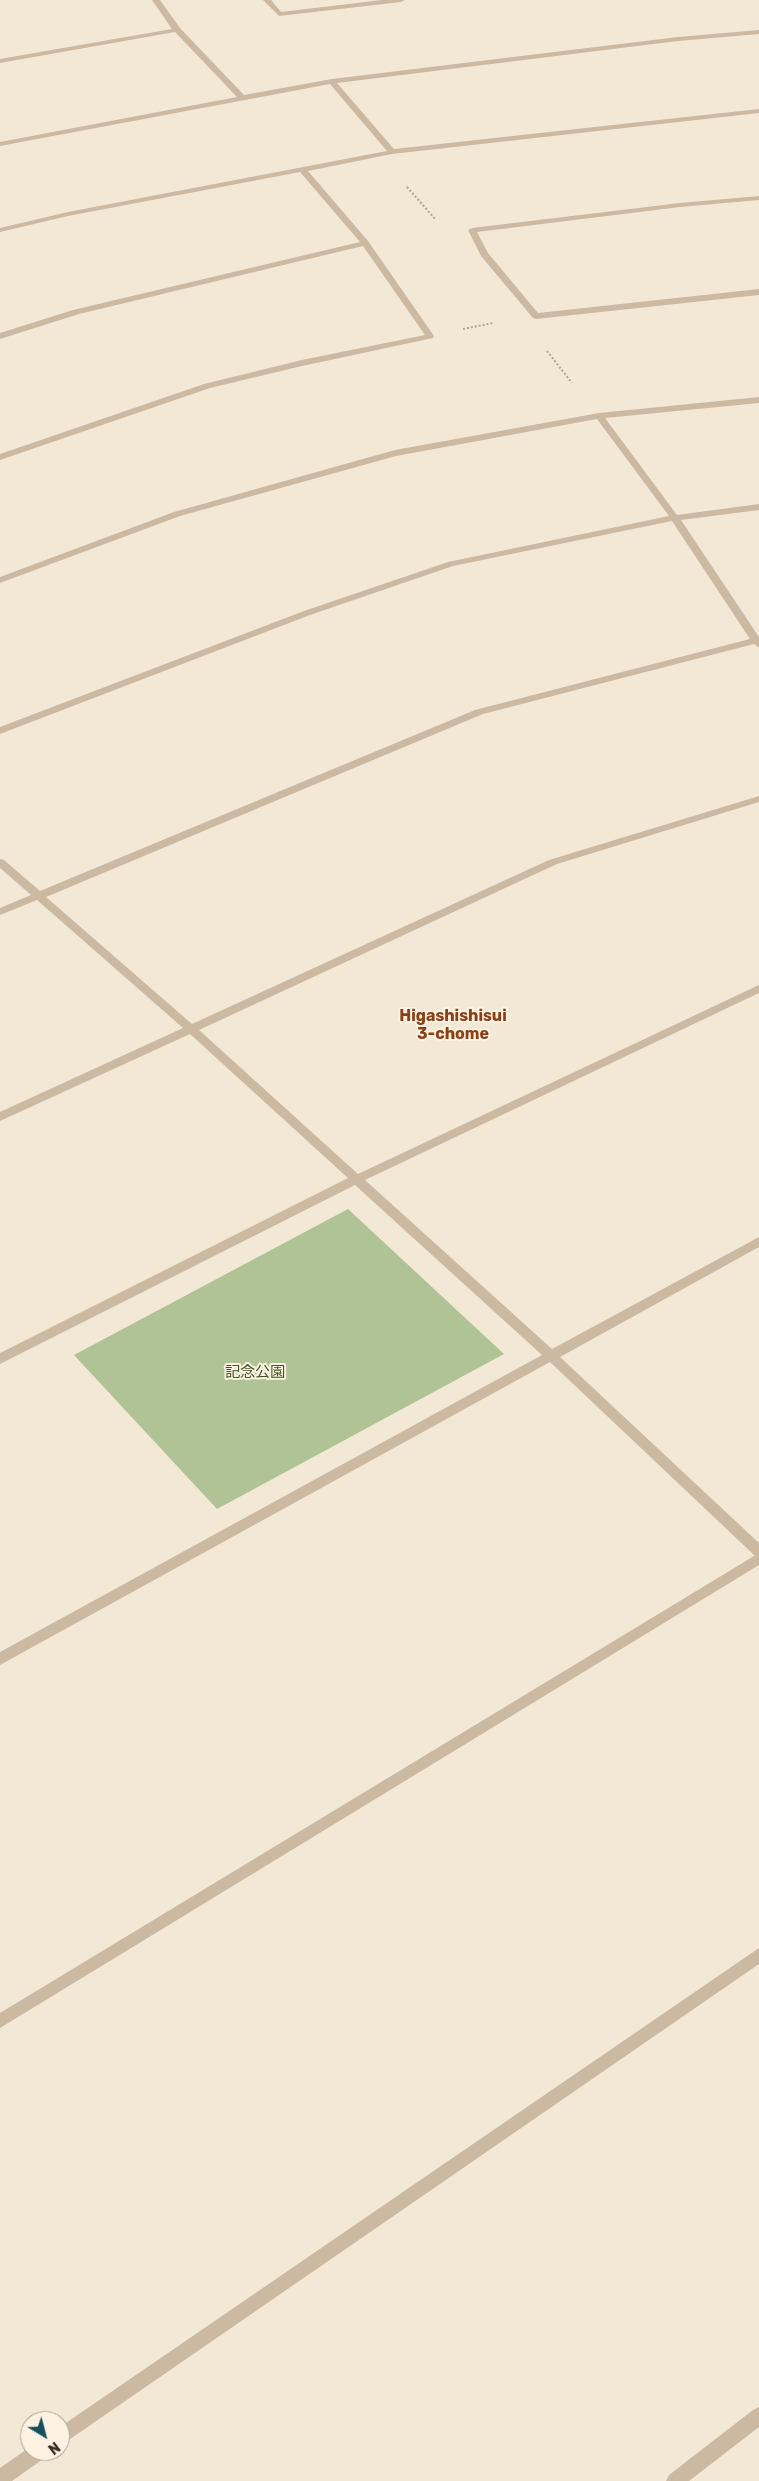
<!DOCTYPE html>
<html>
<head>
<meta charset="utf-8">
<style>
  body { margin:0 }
  #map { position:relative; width:759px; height:2481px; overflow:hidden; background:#f3e8d6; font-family:Rubik,sans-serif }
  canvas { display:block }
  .north { position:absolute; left:20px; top:2411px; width:50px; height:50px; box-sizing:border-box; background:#fbf2e2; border:1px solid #aca396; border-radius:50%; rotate:143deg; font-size:14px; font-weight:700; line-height:20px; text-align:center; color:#352c25 }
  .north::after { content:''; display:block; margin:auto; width:18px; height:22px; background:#16505b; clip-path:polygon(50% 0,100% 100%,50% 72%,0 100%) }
</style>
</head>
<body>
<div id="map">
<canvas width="759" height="2481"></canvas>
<div class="north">N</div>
</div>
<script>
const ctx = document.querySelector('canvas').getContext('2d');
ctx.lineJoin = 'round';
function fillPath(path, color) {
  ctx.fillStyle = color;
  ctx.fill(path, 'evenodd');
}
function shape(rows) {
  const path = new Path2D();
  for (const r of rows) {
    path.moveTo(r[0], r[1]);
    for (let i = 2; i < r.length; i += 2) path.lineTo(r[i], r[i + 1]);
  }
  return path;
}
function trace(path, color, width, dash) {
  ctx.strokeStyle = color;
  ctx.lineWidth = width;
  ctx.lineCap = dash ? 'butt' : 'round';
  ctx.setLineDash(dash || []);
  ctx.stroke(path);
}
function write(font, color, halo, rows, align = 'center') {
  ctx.font = font + ' Rubik,"Noto Sans JP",sans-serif';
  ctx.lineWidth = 4;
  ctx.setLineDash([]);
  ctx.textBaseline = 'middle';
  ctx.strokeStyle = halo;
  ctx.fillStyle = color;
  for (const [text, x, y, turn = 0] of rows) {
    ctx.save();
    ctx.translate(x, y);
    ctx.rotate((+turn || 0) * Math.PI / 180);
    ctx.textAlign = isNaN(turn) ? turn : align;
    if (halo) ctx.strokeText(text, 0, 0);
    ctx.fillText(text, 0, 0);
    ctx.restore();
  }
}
fillPath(shape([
  [348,1209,504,1354,217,1509,74,1355]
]), '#afc395');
trace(shape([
  [407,187,436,220],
  [463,329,493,323],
  [547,351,572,383]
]), '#b8a38b', 2, [2, 2]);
fillPath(shape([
  [152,0,160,0,180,28,244,95,332,79,678,37,759,30,759,34,678,41,337,83,394,149,759,109,759,113,392,154,308,171,368,241,434,336,433,338,302,366,210,388,0,460,0,454,204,384,302,360,425,335,363,246,79,314,0,339,0,333,73,310,360,242,300,172,68,216,0,232,0,228,68,212,387,151,330,84,0,146,0,142,237,97,175,32,0,63,0,59,172,29,152,0],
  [263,0,271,0,281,12,382,0,405,0,401,2,279,16,263,0],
  [759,196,759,200,680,207,477,232,488,253,538,313,759,289,759,295,536,319,533,318,481,256,468,230,472,228,680,203,759,196],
  [759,397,759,403,605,418,677,515,759,504,759,510,681,520,759,637,759,648,754,644,483,714,46,897,192,1024,549,860,759,796,759,802,557,864,199,1030,358,1174,759,985,759,993,365,1180,552,1349,759,1237,759,1247,560,1357,759,1543,759,1556,754,1555,550,1362,0,1665,0,1652,542,1355,355,1185,0,1364,0,1353,348,1178,190,1034,0,1121,0,1112,183,1028,37,900,0,915,0,908,31,895,0,868,0,859,4,860,40,891,475,710,750,639,672,521,453,566,310,615,0,734,0,727,304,611,448,562,669,516,597,419,396,456,180,516,0,583,0,577,174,512,395,450,599,413,759,397],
  [759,1948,759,1964,60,2446,60,2427,759,1948],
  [759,2407,759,2427,689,2481,666,2481,669,2475,753,2410,759,2407],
  [30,2447,30,2451,49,2451,46,2457,12,2481,0,2481,0,2468,30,2447]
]), '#ccb9a1');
fillPath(shape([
  [759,1553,759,1565,0,2028,0,2013,759,1553]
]), '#ccb9a1');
write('15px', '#405626', '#fbf2e2', [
  ["記念公園",255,1373]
]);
write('bold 16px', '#8c3e16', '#fbf2e2', [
  ["Higashishisui",453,1016],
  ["3-chome",453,1034]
]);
</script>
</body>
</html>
